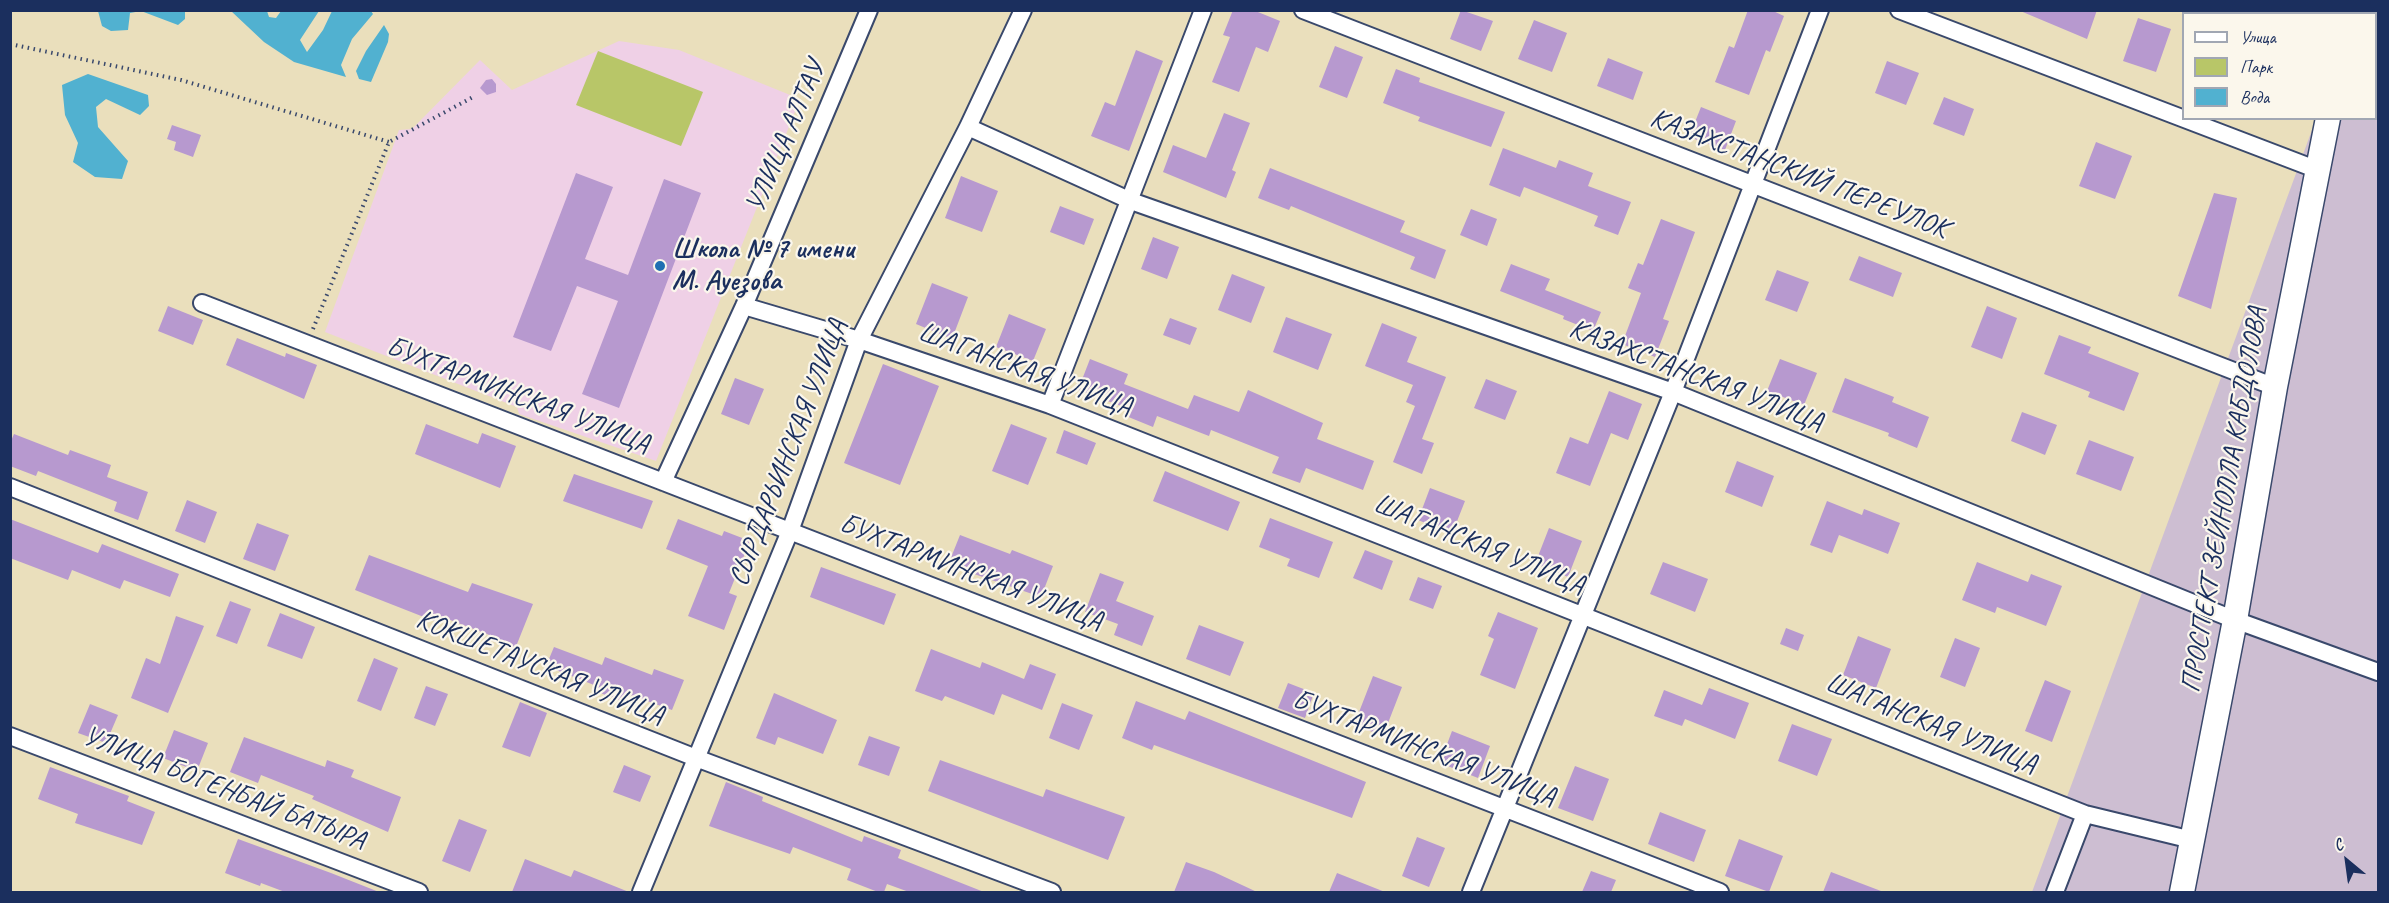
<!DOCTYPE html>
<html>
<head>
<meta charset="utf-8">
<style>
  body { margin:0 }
  #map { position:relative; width:2389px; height:903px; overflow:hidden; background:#eadfbc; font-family:Caveat,sans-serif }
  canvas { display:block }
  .frame { position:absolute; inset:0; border:12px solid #1b2f5e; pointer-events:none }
  .legend { position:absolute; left:2182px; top:12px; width:195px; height:108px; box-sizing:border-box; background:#fbf7ec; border:2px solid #a1a7b3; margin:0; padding:8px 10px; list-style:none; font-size:18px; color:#1b2f5e }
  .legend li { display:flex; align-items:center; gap:12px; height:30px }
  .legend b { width:30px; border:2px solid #a1a7b3 }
  .north { position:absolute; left:2317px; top:831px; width:60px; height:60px; -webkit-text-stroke:4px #fbf7ec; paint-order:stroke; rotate:331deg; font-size:16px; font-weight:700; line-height:24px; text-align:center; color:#1b2f5e }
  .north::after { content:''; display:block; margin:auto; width:21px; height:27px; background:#1b2f5e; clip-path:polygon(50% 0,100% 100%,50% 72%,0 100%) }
</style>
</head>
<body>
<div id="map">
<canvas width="2389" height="903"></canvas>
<div class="frame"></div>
<ul class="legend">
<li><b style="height:8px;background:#fff"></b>Улица</li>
<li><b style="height:16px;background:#b8c668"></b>Парк</li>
<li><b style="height:16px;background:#51b1d0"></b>Вода</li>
</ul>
<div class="north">С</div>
</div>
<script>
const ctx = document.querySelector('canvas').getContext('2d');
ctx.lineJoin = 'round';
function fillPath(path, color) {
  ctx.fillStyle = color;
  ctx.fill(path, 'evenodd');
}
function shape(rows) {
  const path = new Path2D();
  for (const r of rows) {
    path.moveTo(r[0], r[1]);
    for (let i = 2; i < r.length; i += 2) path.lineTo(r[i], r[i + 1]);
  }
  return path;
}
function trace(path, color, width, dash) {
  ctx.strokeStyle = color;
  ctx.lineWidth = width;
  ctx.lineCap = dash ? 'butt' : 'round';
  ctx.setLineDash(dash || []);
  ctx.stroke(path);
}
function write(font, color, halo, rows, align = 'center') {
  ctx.font = font + ' Caveat,sans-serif';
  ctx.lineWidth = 4.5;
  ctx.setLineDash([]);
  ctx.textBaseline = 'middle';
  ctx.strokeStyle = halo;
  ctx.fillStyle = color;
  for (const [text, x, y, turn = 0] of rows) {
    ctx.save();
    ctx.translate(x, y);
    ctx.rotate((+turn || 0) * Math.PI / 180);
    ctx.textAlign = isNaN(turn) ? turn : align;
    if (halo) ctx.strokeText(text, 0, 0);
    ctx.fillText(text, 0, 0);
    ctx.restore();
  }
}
fillPath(shape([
  [619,41,679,50,800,99,656,461,519,414,517,407,325,332,399,130,412,129,480,60,512,90]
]), '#efd0e6');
fillPath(shape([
  [2356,11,2378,11,2378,892,2032,892,2316,119,2376,118,2376,14,2355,13]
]), '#cdbed2');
fillPath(shape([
  [598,51,703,92,681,146,576,105]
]), '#b8c668');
fillPath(shape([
  [98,11,185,11,185,19,178,25,141,11,130,13,128,30,111,31,102,26],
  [231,11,267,11,269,17,276,18,281,11,319,11,300,40,307,52,323,30,332,11,371,11,373,14,352,39,341,65,346,77,294,62,264,42],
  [384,25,389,34,388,42,371,82,359,79,356,71,366,51],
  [88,74,148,95,149,106,140,115,106,99,96,107,98,127,128,161,122,179,95,177,73,162,78,143,65,115,62,85]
]), '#51b1d0');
fillPath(shape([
  [1233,10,1253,10,1280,21,1268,52,1256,47,1239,92,1212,82,1230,37,1223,35],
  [1461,10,1493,21,1481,51,1450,39],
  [1748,10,1771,10,1784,16,1770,52,1766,50,1749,95,1715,82,1729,46,1734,48],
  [2018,10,2097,10,2087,39],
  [2138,18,2171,29,2156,72,2123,61],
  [1534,20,1567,33,1552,72,1518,59],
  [1335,46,1363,57,1347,98,1319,87],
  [1136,50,1163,61,1129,151,1091,136,1105,102,1115,106],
  [1608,58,1643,72,1633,100,1597,86],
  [1887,61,1919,73,1906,105,1875,93],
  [1396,69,1420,78,1419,82,1505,112,1491,147,1418,121,1420,117,1383,103],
  [492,79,496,84,496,92,487,95,480,88,486,80],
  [1944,97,1974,109,1964,136,1933,124],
  [1701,107,1736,121,1725,150,1689,137],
  [1224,113,1250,123,1232,170,1236,172,1226,198,1163,172,1173,145,1206,158],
  [172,125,201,135,193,157,174,150,176,142,167,139],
  [2096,142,2132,156,2115,199,2079,186],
  [1503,148,1556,168,1559,160,1593,173,1588,186,1631,202,1618,235,1594,226,1598,216,1524,187,1520,197,1489,185],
  [1270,168,1405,221,1400,232,1446,250,1435,279,1410,269,1415,257,1291,206,1289,210,1258,198],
  [576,173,613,187,585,259,628,275,664,179,701,193,619,408,582,394,618,301,577,286,551,351,513,337],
  [961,176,998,191,982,232,945,218],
  [2214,193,2237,198,2211,309,2178,296],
  [1060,206,1094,219,1084,245,1050,232],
  [1471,209,1497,219,1487,246,1460,235],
  [1661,219,1695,232,1663,319,1669,321,1655,357,1622,344,1641,293,1628,288,1638,263,1643,265],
  [1153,237,1179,247,1167,279,1141,269],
  [1859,256,1902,273,1893,297,1849,280],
  [1511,264,1550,279,1545,290,1601,312,1593,331,1563,319,1564,316,1500,291],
  [1777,270,1809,282,1797,312,1765,300],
  [1232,274,1265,287,1251,323,1218,310],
  [932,283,968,297,952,339,916,324],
  [168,306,203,320,193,345,158,331],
  [1987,306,2017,318,2002,359,1971,347],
  [1009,314,1046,329,1033,361,996,347],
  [1286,317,1332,334,1318,370,1273,352],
  [1170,318,1197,328,1190,345,1163,335],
  [1382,323,1417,337,1407,362,1446,377,1422,439,1434,443,1422,474,1393,462,1415,406,1406,402,1413,385,1365,366],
  [2059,335,2091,347,2088,353,2139,373,2124,411,2088,397,2090,392,2044,374],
  [237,338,285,357,286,353,317,365,304,399,226,365],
  [1090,359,1128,374,1124,384,1188,409,1194,395,1239,412,1248,390,1323,423,1317,439,1374,461,1363,490,1306,468,1300,483,1272,473,1279,457,1211,430,1209,436,1157,416,1153,427,1126,416,1129,409,1078,390],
  [1780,359,1817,373,1804,405,1767,391],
  [883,364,939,386,900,485,844,463],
  [735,378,764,389,749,425,721,414],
  [1845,378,1894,397,1892,402,1929,417,1917,448,1888,436,1889,433,1832,412],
  [1486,379,1517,391,1505,420,1474,408],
  [1609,391,1642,404,1628,440,1611,433,1590,486,1556,473,1570,437,1588,444],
  [2022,412,2057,425,2045,455,2011,441],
  [426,424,478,444,482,433,516,446,500,488,415,454],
  [1011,424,1047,438,1028,485,992,471],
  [1064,430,1096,443,1087,465,1056,453],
  [14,434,68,455,70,450,111,465,107,477,148,492,138,520,114,511,117,502,38,471,36,476,10,466,10,443],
  [2089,440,2134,457,2121,491,2076,474],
  [1737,461,1774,476,1762,507,1725,492],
  [1165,471,1240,502,1228,531,1153,501],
  [574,474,653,501,642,529,563,501],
  [1430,488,1465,501,1452,534,1418,520],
  [187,500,217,512,205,543,175,531],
  [1827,501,1862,515,1864,509,1900,523,1888,554,1839,535,1832,553,1810,545],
  [1270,518,1333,542,1319,578,1287,566,1290,559,1259,547],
  [10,519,98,553,102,544,179,574,170,597,124,580,120,589,72,570,68,580,10,558],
  [678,519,722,536,724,531,750,541,729,593,737,596,724,630,688,616,708,566,666,549],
  [257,523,289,535,275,571,243,559],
  [1549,528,1582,541,1568,577,1535,564],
  [960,535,1010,554,1012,550,1053,566,1041,597,948,565],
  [1365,550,1393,561,1382,590,1353,578],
  [369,555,468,592,472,583,533,604,515,649,490,640,492,636,437,615,434,621,355,590],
  [1663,562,1708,579,1695,612,1650,594],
  [1977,562,2028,582,2031,574,2062,586,2046,626,1997,607,1995,613,1962,600],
  [821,567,896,594,884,625,810,597],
  [1100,573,1124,582,1116,601,1154,616,1142,646,1114,635,1118,624,1085,612],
  [1418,577,1442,586,1433,609,1409,600],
  [230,601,251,609,237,644,216,636],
  [1498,612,1538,628,1515,689,1480,675,1494,639,1488,636],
  [280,613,315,627,302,659,267,646],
  [176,616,204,626,168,713,131,698,146,658,160,664],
  [1199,625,1244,642,1230,676,1186,659],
  [1786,628,1804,635,1798,651,1780,644],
  [1858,636,1891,649,1876,688,1843,675],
  [1955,638,1980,648,1965,687,1940,677],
  [554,647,602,665,605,657,652,675,654,669,684,680,672,710,625,693,622,701,592,690,594,685,546,666],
  [931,649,980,668,982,662,1024,679,1030,664,1056,674,1042,710,1002,694,994,715,945,696,942,701,915,691],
  [374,658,398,668,381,711,357,701],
  [1373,676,1402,687,1383,736,1354,725],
  [2045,680,2071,691,2052,742,2025,731],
  [1288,683,1314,693,1305,718,1278,708],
  [426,686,448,694,435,726,414,718],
  [1709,688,1749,703,1735,739,1685,719,1682,726,1654,716,1664,690,1702,705],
  [774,693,837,720,823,754,778,737,775,745,756,738],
  [1136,701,1185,720,1189,711,1366,782,1352,818,1154,745,1152,750,1122,738],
  [520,702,547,713,530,757,502,747],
  [1062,703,1093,715,1079,750,1049,738],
  [90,704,118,715,106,743,78,733],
  [1792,724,1832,739,1817,776,1778,761],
  [174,730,208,743,197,771,163,758],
  [1452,731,1490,746,1478,778,1440,763],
  [869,736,900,747,889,776,858,765],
  [244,737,325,767,327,760,354,770,351,777,401,797,388,832,312,799,314,796,261,775,258,783,230,772],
  [940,760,1043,797,1046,789,1125,817,1108,860,928,791],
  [624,765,651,776,640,802,613,792],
  [1575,766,1609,779,1593,821,1558,808],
  [50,767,129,796,127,801,155,812,142,845,75,823,78,814,38,799],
  [726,782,763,797,762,801,862,842,864,836,901,850,898,858,984,892,909,892,887,884,884,892,878,892,847,880,851,869,793,847,790,854,709,826],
  [1660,812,1706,830,1694,862,1648,844],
  [459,819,487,830,470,872,442,861],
  [1417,837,1445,848,1429,887,1402,876],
  [238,839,331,873,379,892,285,892,261,883,260,886,225,873],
  [1739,839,1783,856,1769,892,1725,876],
  [525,859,571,877,574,870,629,892,512,892],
  [1186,862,1214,872,1257,892,1174,892],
  [1591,871,1616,880,1611,892,1582,892],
  [1831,872,1881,891,1881,892,1823,892],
  [1337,873,1385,892,1329,892]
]), '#b799cf');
const minor = shape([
  [1303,10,2275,387],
  [1899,10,2318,170],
  [968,127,1131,201,1673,392,2235,620,2378,672],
  [202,303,1720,892],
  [744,306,859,340,1050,405,2085,814,2192,840],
  [1050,405,1203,10],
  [663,482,744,306,869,10],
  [10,487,696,758,1052,892],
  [10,736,419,892],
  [641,892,790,531,859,340,968,127,1023,10],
  [1471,892,1673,392,1820,10],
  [2055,892,2085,814]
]);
const secondary = shape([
  [2347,14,2348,10],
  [2182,892,2235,620,2275,387,2328,118]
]);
trace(minor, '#3a496c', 20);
trace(secondary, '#3a496c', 27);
trace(shape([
  [10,44,181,80,389,142],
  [313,329,389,142,475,96]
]), '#3a496c', 4, [1.5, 4.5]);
trace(minor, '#fff', 16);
trace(secondary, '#fff', 24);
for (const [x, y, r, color] of [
  [660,266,6,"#1f6fb2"]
]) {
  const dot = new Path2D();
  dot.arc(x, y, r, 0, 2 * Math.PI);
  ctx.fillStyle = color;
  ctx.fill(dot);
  trace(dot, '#fbf7ec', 2);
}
write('28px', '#1b2f5e', '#fbf7ec', [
  ["УЛИЦА АЛТАУ",786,137,-67],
  ["КАЗАХСТАНСКИЙ ПЕРЕУЛОК",1799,174,21],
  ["ШАГАНСКАЯ УЛИЦА",1025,370,20],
  ["КАЗАХСТАНСКАЯ УЛИЦА",1696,376,21],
  ["БУХТАРМИНСКАЯ УЛИЦА",518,396,21],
  ["СЫРДАРЬИНСКАЯ УЛИЦА",789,453,-69],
  ["ПРОСПЕКТ ЗЕЙНОЛЛА КАБДОЛОВА",2225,500,-80],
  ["ШАГАНСКАЯ УЛИЦА",1479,545,22],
  ["БУХТАРМИНСКАЯ УЛИЦА",971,573,21],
  ["КОКШЕТАУСКАЯ УЛИЦА",540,668,22],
  ["ШАГАНСКАЯ УЛИЦА",1931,724,22],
  ["БУХТАРМИНСКАЯ УЛИЦА",1424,749,21],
  ["УЛИЦА БОГЕНБАЙ БАТЫРА",224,789,21]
]);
write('bold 28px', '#1b2f5e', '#fbf7ec', [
  ["Школа № 7 имени",672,250],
  ["М. Ауезова",672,282]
], 'left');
</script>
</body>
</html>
